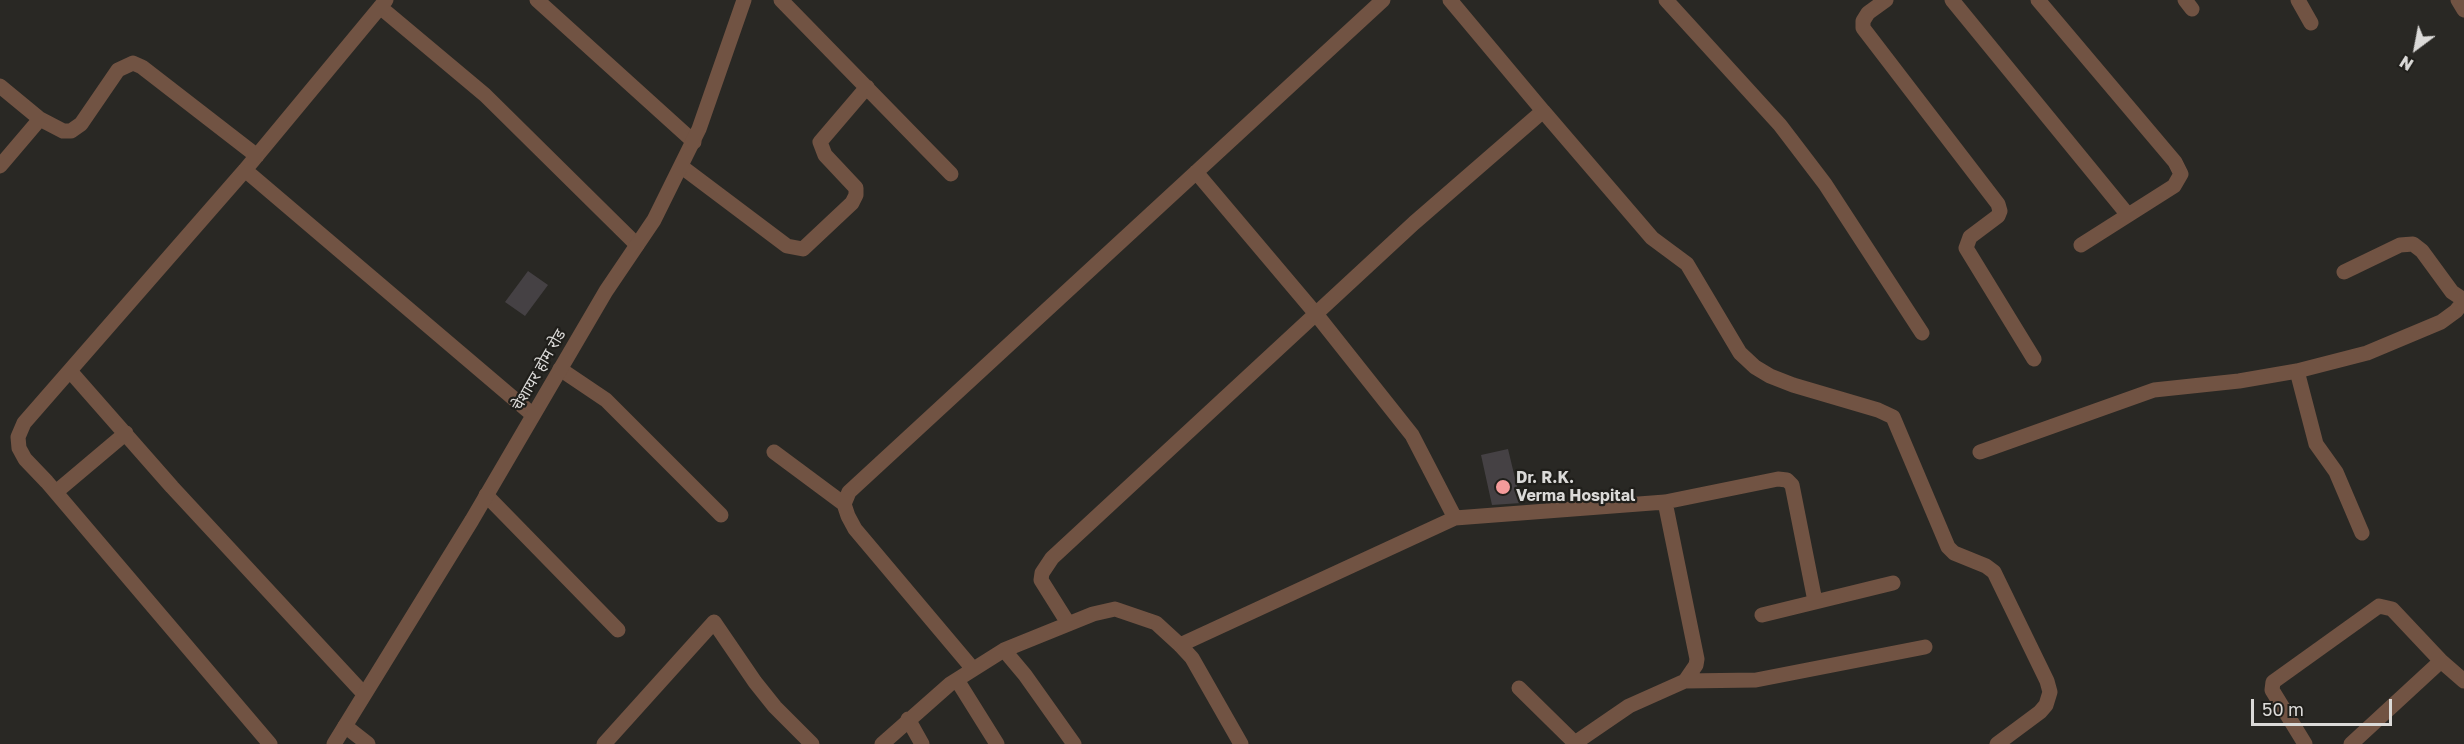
<!DOCTYPE html>
<html>
<head>
<meta charset="utf-8">
<style>
  body { margin:0 }
  #map { position:relative; width:2464px; height:744px; overflow:hidden; background:#292824; font-family:"Golos Text",sans-serif }
  canvas { display:block }
  .north { position:absolute; left:2386px; top:18px; width:60px; height:60px; -webkit-text-stroke:4px #201f1b; paint-order:stroke; rotate:212deg; font-size:16px; font-weight:700; line-height:24px; text-align:center; color:#dbdad8 }
  .north::after { content:''; display:block; margin:auto; width:21px; height:27px; background:#dbdad8; clip-path:polygon(50% 0,100% 100%,50% 72%,0 100%) }
  .scale { position:absolute; left:2251px; top:699px; width:141px; height:27px; box-sizing:border-box; border:3px solid #dbdad8; border-top:0; padding-left:8px; font-size:18px; line-height:21px; white-space:nowrap; color:#dbdad8; -webkit-text-stroke:4px #201f1b; paint-order:stroke }
</style>
</head>
<body>
<div id="map">
<canvas width="2464" height="744"></canvas>
<div class="north">N</div>
<div class="scale">50 m</div>
</div>
<script>
const ctx = document.querySelector('canvas').getContext('2d');
ctx.lineJoin = 'round';
function fillPath(path, color) {
  ctx.fillStyle = color;
  ctx.fill(path, 'evenodd');
}
function shape(rows) {
  const path = new Path2D();
  for (const r of rows) {
    path.moveTo(r[0], r[1]);
    for (let i = 2; i < r.length; i += 2) path.lineTo(r[i], r[i + 1]);
  }
  return path;
}
function trace(path, color, width, dash) {
  ctx.strokeStyle = color;
  ctx.lineWidth = width;
  ctx.lineCap = dash ? 'butt' : 'round';
  ctx.setLineDash(dash || []);
  ctx.stroke(path);
}
function write(font, color, halo, rows, align = 'center') {
  ctx.font = font + ' "Golos Text","Noto Sans Devanagari",sans-serif';
  ctx.lineWidth = 4.5;
  ctx.setLineDash([]);
  ctx.textBaseline = 'middle';
  ctx.strokeStyle = halo;
  ctx.fillStyle = color;
  for (const [text, x, y, turn = 0] of rows) {
    ctx.save();
    ctx.translate(x, y);
    ctx.rotate((+turn || 0) * Math.PI / 180);
    ctx.textAlign = isNaN(turn) ? turn : align;
    if (halo) ctx.strokeText(text, 0, 0);
    ctx.fillText(text, 0, 0);
    ctx.restore();
  }
}
fillPath(shape([
  [528,271,548,285,525,316,505,302],
  [1508,449,1521,503,1492,505,1481,455]
]), '#454144');
trace(shape([
  [537,0,694,142],
  [781,0,951,174],
  [1450,0,1543,111],
  [1666,0,1780,125,1825,184,1922,333],
  [1886,0,1868,13,1863,21,1863,28,1998,204,2000,211,1998,216,1970,237,1966,248,2034,359],
  [1952,0,2128,215],
  [2038,0,2175,162,2181,174,2174,186,2081,245],
  [2185,0,2192,9],
  [2298,0,2311,23],
  [380,7,485,95,637,245],
  [0,86,40,119,63,131,71,131,81,124,118,70,133,63,142,67,257,156],
  [0,166,40,119],
  [682,167,787,246,803,249,852,203,856,195,856,188,825,155,820,142,867,87],
  [245,170,533,415],
  [1196,172,1316,314,1412,435,1455,518],
  [2344,272,2400,245,2413,244,2422,251,2452,292,2464,300],
  [560,369,606,400,721,515],
  [70,371,172,487,364,694],
  [2297,371,2316,444,2336,472,2362,533],
  [774,452,844,504],
  [1980,452,2154,390,2239,381,2297,371,2367,353,2441,322,2456,311,2464,301],
  [56,492,126,433],
  [486,495,618,630],
  [1762,615,1893,583],
  [1068,623,1041,580,1042,573,1052,558,1414,223,1543,111,1652,238,1687,264,1740,353,1755,367,1770,376,1793,385,1878,410,1893,417,1948,547,1954,553,1986,566,1994,572,2047,681,2050,692,2046,705,2040,712,1997,744],
  [1180,645,1455,518,1665,502,1778,479,1787,480,1792,485,1815,601],
  [1004,650,1025,675,1074,744],
  [973,669,855,529,848,516,844,504,849,492,1383,0],
  [957,680,997,744],
  [1685,681,1756,680,1925,647],
  [1519,688,1575,743],
  [908,719,922,744],
  [345,726,368,744],
  [270,744,47,482,25,459,19,448,18,437,24,423,245,170,386,0],
  [604,744,714,622,755,682,775,707,812,744],
  [882,744,950,684,1004,650,1093,614,1115,609,1156,623,1180,645,1192,658,1241,744],
  [1576,744,1575,743,1629,706,1685,681,1696,665,1697,659,1665,502],
  [2305,744,2272,690,2273,682,2379,606,2392,609,2441,661,2464,681],
  [2351,744,2441,661]
]), '#715343', 15);
trace(shape([
  [2458,0,2464,10],
  [334,744,472,520,606,291,654,220,699,129,744,0]
]), '#715343', 15);
for (const [x, y, r, color] of [
  [1503,487,8,"#f59b9b"]
]) {
  const dot = new Path2D();
  dot.arc(x, y, r, 0, 2 * Math.PI);
  ctx.fillStyle = color;
  ctx.fill(dot);
  trace(dot, '#201f1b', 2);
}
write('16px', '#dbdad8', '#201f1b', [
  ["चेशायर होम रोड",539,370,-60]
]);
write('bold 16px', '#dbdad8', '#201f1b', [
  ["Dr. R.K.",1516,478],
  ["Verma Hospital",1516,496]
], 'left');
</script>
</body>
</html>
